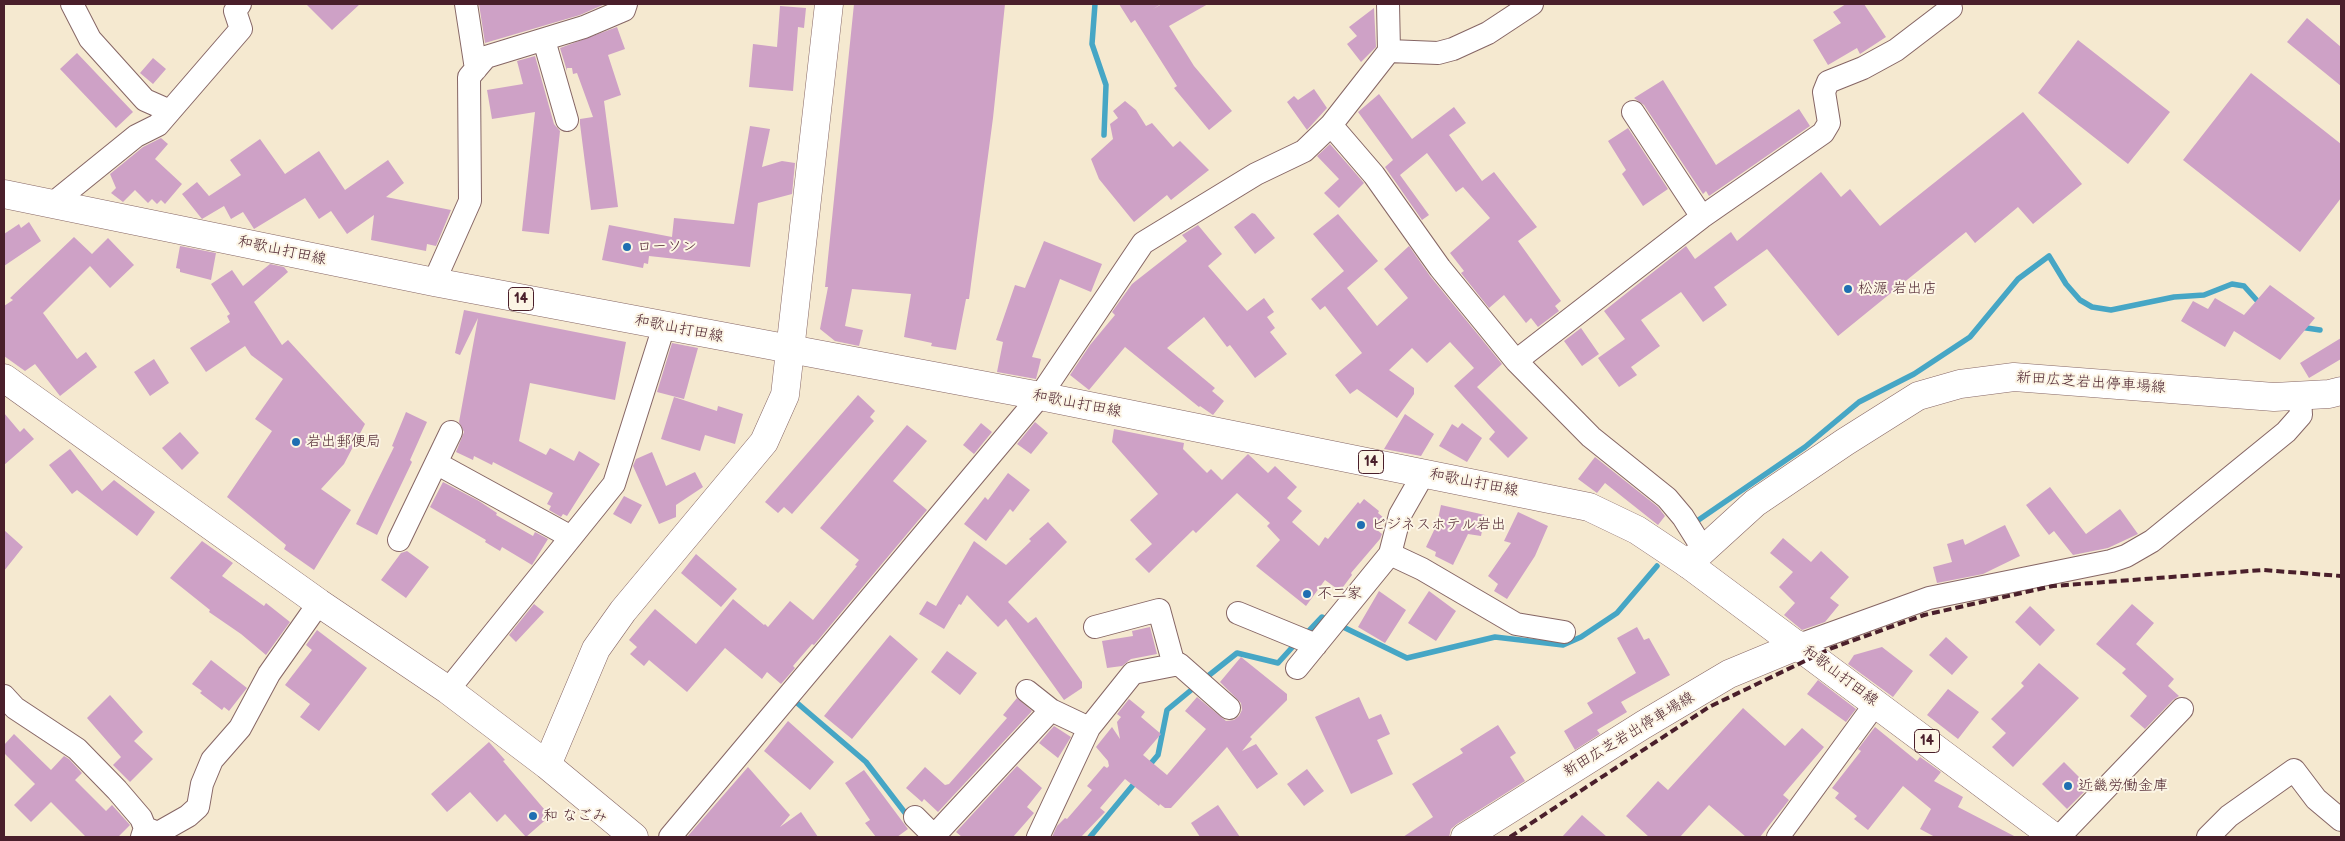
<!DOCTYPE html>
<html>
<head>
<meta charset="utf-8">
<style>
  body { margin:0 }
  #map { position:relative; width:2345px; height:841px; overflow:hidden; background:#f5e9d0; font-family:"Balsamiq Sans",sans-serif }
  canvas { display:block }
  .frame { position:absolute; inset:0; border:5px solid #4a1f2b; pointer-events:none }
</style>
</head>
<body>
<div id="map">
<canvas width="2345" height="841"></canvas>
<div class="frame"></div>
</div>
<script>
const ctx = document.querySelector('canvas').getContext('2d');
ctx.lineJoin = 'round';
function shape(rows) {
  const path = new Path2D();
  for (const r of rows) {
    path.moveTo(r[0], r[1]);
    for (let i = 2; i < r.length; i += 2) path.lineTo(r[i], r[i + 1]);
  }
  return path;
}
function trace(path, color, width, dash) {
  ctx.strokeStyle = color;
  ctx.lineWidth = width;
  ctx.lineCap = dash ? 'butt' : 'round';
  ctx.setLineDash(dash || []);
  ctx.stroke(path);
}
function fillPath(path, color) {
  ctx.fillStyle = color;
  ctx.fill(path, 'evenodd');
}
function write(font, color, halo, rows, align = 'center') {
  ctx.font = font + ' "Balsamiq Sans","Klee One",sans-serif';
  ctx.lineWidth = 4;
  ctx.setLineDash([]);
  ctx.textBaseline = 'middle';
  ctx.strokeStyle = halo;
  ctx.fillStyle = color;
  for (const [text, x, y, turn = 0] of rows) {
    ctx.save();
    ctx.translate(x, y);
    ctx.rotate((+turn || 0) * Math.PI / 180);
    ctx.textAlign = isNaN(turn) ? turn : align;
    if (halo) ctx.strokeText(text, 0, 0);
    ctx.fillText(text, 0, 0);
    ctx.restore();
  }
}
trace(shape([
  [1095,4,1092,44,1106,85,1104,135],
  [2300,327,2320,330],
  [1697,521,1805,447,1859,402,1914,374,1970,337,2018,279,2049,256,2066,284,2080,300,2092,307,2111,310,2174,297,2204,295,2232,284,2244,286,2261,305],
  [1339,625,1407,658,1495,637,1563,645,1581,637,1617,613,1657,566],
  [1306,634,1322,617,1329,620],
  [1203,680,1237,653,1278,663,1297,642],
  [796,702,866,762,909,818],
  [1147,768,1158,755,1167,710,1196,686],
  [1090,837,1138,779]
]), '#46a6c5', 5.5);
fillPath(shape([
  [306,4,360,4,332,30],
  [479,4,605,4,580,15,485,43],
  [854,4,1005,4,993,118,969,299,966,299,956,350,931,346,932,343,904,337,911,294,852,289,845,326,863,330,859,346,835,341,820,329,828,287,825,287],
  [1119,4,1161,4,1153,9,1162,4,1208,4,1169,26,1194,66,1232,111,1209,130,1174,88,1177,86,1135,20,1131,23],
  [1846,4,1864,4,1886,37,1860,54,1857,48,1828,65,1813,40,1841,23,1833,12],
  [780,6,806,8,804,28,798,27,793,91,749,87,753,44,777,47],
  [1374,8,1376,47,1361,62,1347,44,1357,36,1349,27],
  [2307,18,2341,47,2341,86,2287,42],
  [617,27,625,49,608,55,621,95,604,101,618,207,591,210,580,124,580,119,593,117,577,73,573,74,572,68,567,68,567,71,560,48],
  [2078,40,2170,112,2128,164,2038,93],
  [77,53,133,112,116,128,60,69],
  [535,56,554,124,560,131,549,234,522,231,535,112,492,119,487,90,523,84,517,61],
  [153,58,166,69,153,84,140,73],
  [2251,73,2341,144,2341,198,2300,252,2183,160],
  [1663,80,1716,165,1799,109,1810,126,1709,196,1706,191,1703,194,1644,105,1634,98],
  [1314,89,1327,108,1307,130,1287,102,1294,96,1298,100],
  [1379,94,1412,139,1454,107,1466,123,1449,135,1482,181,1494,172,1537,227,1518,241,1561,301,1555,306,1559,311,1538,327,1531,318,1526,323,1504,295,1489,308,1461,273,1464,271,1450,253,1490,218,1463,187,1456,192,1427,153,1400,175,1429,215,1422,220,1385,167,1393,160,1358,112],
  [1125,101,1136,110,1146,126,1152,123,1173,147,1180,141,1209,170,1171,200,1167,195,1134,222,1099,179,1091,159,1113,139,1110,124,1118,118,1113,111],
  [2023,112,2082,184,2033,224,2018,207,1975,243,1966,232,1838,336,1767,249,1714,287,1727,305,1703,322,1681,292,1641,320,1660,346,1631,367,1637,375,1619,387,1598,358,1625,339,1604,311,1686,246,1695,259,1731,232,1737,241,1821,172,1841,197,1850,189,1880,226],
  [750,126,770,129,762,167,782,161,795,163,792,194,758,203,750,267,649,256,648,264,644,263,643,268,602,260,609,225,672,237,674,218,734,224],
  [1628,128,1668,189,1643,206,1622,174,1626,170,1608,141],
  [161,138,168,144,155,159,182,184,165,204,161,200,157,204,152,199,148,203,135,190,123,202,111,193,116,188,110,174,143,147],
  [260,139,285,174,319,151,345,190,388,160,404,183,386,197,451,210,436,246,427,244,426,251,371,240,374,215,347,234,331,211,319,219,305,198,254,229,243,212,231,219,224,206,202,219,182,194,197,182,209,196,241,175,230,160],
  [1330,144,1364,183,1339,208,1324,193,1339,179,1317,156],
  [1252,213,1255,214,1275,238,1255,254,1234,227],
  [1338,214,1378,261,1347,288,1377,326,1408,298,1384,269,1409,246,1430,276,1502,364,1477,387,1528,438,1508,458,1489,439,1495,432,1454,386,1474,368,1450,342,1427,363,1412,348,1389,370,1414,388,1414,394,1397,418,1357,389,1350,394,1335,375,1362,353,1325,306,1320,310,1311,299,1344,271,1313,234],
  [29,222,41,241,4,266,4,234,19,224,21,228],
  [1198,225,1222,254,1208,266,1247,311,1264,298,1274,312,1267,317,1275,328,1270,332,1287,354,1255,378,1230,345,1227,347,1204,317,1167,348,1215,388,1212,391,1224,401,1213,415,1200,406,1199,407,1125,347,1089,390,1070,375,1090,345,1115,315,1112,312,1132,284,1187,241,1182,235],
  [74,237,92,254,108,238,134,265,110,288,90,266,43,313,77,359,86,352,97,367,60,396,35,364,25,371,4,356,4,306,13,300,10,298],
  [1044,241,1102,264,1091,292,1060,279,1032,357,1041,359,1036,379,997,372,1003,342,996,340,1015,285,1025,288],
  [180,246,216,253,211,280,180,272,180,269,176,268],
  [270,264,284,267,288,272,254,302,282,345,288,340,365,424,344,464,321,489,351,510,314,570,284,549,286,545,227,497,272,431,255,419,283,379,251,355,245,346,206,372,190,348,230,322,227,316,230,314,211,284,232,270,243,286],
  [2270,285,2315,318,2280,360,2234,331,2225,347,2181,321,2193,301,2208,309,2215,298,2244,315],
  [464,310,626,342,615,400,530,383,519,441,546,455,550,448,574,461,579,451,600,464,567,516,563,514,561,517,549,510,551,506,547,504,553,493,493,462,492,465,474,456,473,460,456,452,464,432,459,422,478,318,460,355,455,353],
  [1581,328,1599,354,1582,366,1564,341],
  [2341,338,2341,359,2309,378,2300,363],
  [672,343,698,348,684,399,657,392],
  [154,359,169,383,150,396,134,372],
  [858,395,875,411,870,417,874,421,792,514,784,507,778,513,765,502],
  [674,397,717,411,718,406,743,414,735,444,705,435,700,451,661,439],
  [406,412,427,422,410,460,412,462,377,535,356,524,394,447,392,446],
  [4,413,20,432,24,428,34,439,4,465],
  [1405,414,1434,434,1421,456,1384,449],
  [1035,422,1048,433,1031,454,1017,444],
  [981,423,992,432,974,454,963,445],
  [1462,423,1482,438,1467,462,1439,446,1452,424,1458,428],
  [907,425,927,441,893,481,927,510,814,645,812,644,793,666,795,668,781,684,767,672,762,679,725,648,687,692,649,660,644,666,630,654,637,647,629,640,655,609,696,644,733,599,764,625,765,624,768,627,790,601,813,620,857,566,855,565,859,560,820,528],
  [1114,429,1184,443,1183,449,1207,473,1211,469,1222,480,1248,454,1268,473,1275,466,1297,487,1287,498,1302,511,1292,522,1319,546,1325,537,1328,539,1358,502,1360,504,1364,499,1379,511,1378,513,1385,519,1377,530,1382,534,1380,539,1351,573,1352,575,1340,591,1325,580,1306,606,1256,566,1280,540,1267,526,1270,523,1237,493,1196,533,1193,530,1149,573,1135,559,1152,544,1130,520,1158,494,1112,442],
  [180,432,199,453,182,470,162,448],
  [70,449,102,491,114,480,155,512,137,536,77,490,72,494,49,465],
  [652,452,666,486,695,472,703,487,676,505,676,517,659,524,633,466,636,459],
  [1595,457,1658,507,1665,516,1658,525,1605,483,1597,493,1578,479],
  [1008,473,1030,490,1013,512,1010,509,986,541,964,524,985,497,988,500],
  [443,482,479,501,497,513,496,515,533,536,535,532,548,539,532,565,502,547,500,551,485,542,486,540,430,507],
  [2050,487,2086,534,2120,509,2138,534,2108,548,2073,555,2054,531,2049,535,2026,505],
  [624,496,642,505,631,524,613,514],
  [1441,505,1485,515,1481,536,1468,534,1453,565,1435,556,1436,552,1426,547,1437,524],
  [1518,512,1548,526,1535,556,1507,599,1494,591,1498,584,1488,576,1511,543,1504,541],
  [1048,522,1067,542,1008,602,1028,623,1036,617,1082,682,1082,688,1064,700,1006,619,998,627,967,595,961,605,959,604,944,629,919,614,927,601,936,606,974,541,1006,565,1031,541,1029,539],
  [2005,525,2020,556,1983,574,1937,583,1933,567,1952,562,1947,544,1963,539,1965,545],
  [4,530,23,547,4,571],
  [1783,538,1811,562,1821,551,1849,577,1830,598,1839,605,1825,622,1802,630,1784,615,1795,603,1779,587,1793,572,1770,553],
  [202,541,233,563,222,576,264,606,266,603,290,622,266,655,241,634,209,612,210,610,170,578],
  [407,551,429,567,406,598,381,580,401,553],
  [696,554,737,589,721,607,681,573],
  [1379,591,1406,610,1385,643,1358,627],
  [1429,591,1456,611,1436,641,1408,623],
  [534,604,544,612,516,642,509,635],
  [2132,604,2154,623,2136,644,2174,679,2168,686,2179,696,2173,700,2145,729,2130,716,2147,696,2122,673,2126,669,2096,644],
  [2030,606,2055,630,2040,646,2015,622],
  [1150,627,1157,654,1131,659,1122,666,1107,668,1102,641,1133,636,1132,631],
  [1637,627,1644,640,1649,638,1670,675,1621,702,1627,712,1597,730,1600,734,1575,750,1564,731,1593,713,1587,703,1636,673,1617,638],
  [317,630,367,668,319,731,300,717,310,704,285,685,312,650,306,645],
  [890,635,918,659,852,739,824,716],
  [1946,637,1968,657,1952,675,1929,655],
  [1882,647,1913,671,1893,697,1848,664,1854,655],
  [947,651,977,673,960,695,931,672],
  [1241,657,1287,694,1287,700,1250,737,1252,739,1242,751,1256,744,1278,774,1257,789,1227,747,1171,808,1165,808,1160,804,1159,806,1125,779,1100,808,1105,812,1081,837,1052,837,1057,826,1065,818,1067,819,1092,790,1087,786,1104,766,1107,768,1109,766,1108,761,1096,747,1112,727,1120,739,1117,722,1121,717,1117,714,1129,699,1145,712,1141,717,1161,734,1143,755,1167,775,1206,729,1185,711,1197,697,1226,721,1234,720,1239,716,1242,710,1241,703,1220,682],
  [211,660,247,688,229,711,224,707,222,710,200,693,202,691,192,684],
  [2039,663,2079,698,2013,767,1992,747,2006,733,1991,719,2024,686,2021,683],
  [1818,680,1856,709,1846,722,1807,694],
  [1948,689,1979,712,1958,739,1927,715],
  [110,695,143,732,134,741,153,759,130,782,113,765,121,757,87,718],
  [1359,697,1369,719,1381,714,1390,734,1377,740,1393,774,1351,794,1315,717],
  [1017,698,1032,711,938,812,924,799,922,802,906,788,925,767,945,785,949,784,1007,718,1003,715],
  [1743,708,1785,746,1802,728,1824,747,1783,795,1789,800,1760,837,1746,837,1709,805,1680,837,1649,837,1626,816,1658,781,1668,790],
  [788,721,834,762,810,790,764,751],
  [1498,725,1516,753,1510,757,1525,781,1457,824,1451,829,1449,837,1403,837,1433,817,1412,784,1463,753,1460,749],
  [1054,726,1071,737,1058,758,1039,743],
  [1875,727,1917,761,1920,757,1941,772,1934,781,1963,797,1958,807,2016,837,1935,837,1920,829,1931,809,1903,786,1868,830,1854,819,1857,816,1835,798,1839,793,1832,788,1861,751,1858,749],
  [14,734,51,770,64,756,69,759,82,773,75,780,106,811,112,805,130,825,118,837,86,837,51,802,31,822,14,805,35,784,4,753,4,745],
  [489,742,505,760,503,761,550,816,526,837,505,814,497,822,470,792,447,812,431,794],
  [2064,762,2089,787,2067,809,2042,784],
  [1017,766,1042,788,1027,807,1034,813,1013,837,962,837,956,832],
  [748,767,790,815,780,827,801,812,818,837,687,837],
  [1307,769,1324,791,1304,806,1287,784],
  [864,770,908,829,897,837,876,837,865,823,870,820,845,783],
  [1218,805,1240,837,1200,837,1191,823],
  [1582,815,1607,837,1562,837]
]), '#cea1c6');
const minor = shape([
  [72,4,90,39,145,100,170,111],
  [466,4,476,69],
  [544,40,567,120],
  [1389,51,1438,53,1453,49,1488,33,1532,4],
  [1633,112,1702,217],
  [1331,125,1374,175,1440,268,1516,361,1591,437,1667,498,1683,517,1703,549],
  [52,204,136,136,158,125,241,29,235,11,240,4],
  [434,282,470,201,469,77,486,57,584,27,624,10,626,4],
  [1516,361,1702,217,1823,133,1829,123,1824,92,1828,82,1863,68,1896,50,1951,8],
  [436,463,571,537],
  [399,540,451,432],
  [1390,554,1422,569,1516,624,1564,632],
  [1238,613,1316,645],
  [1095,627,1159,610,1174,665],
  [1799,645,1929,598,2111,561,2126,556,2152,541,2286,432,2301,415,2300,397],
  [1297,668,1390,554,1400,515,1424,473],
  [448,690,614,484,664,326],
  [1027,691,1051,710,1089,728],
  [4,696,15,708,77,749,117,790,141,818,145,828],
  [915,817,935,837],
  [934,836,1051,710],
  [142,837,145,828,158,833,188,816,198,807,202,784,212,760,240,728,269,674,319,603],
  [670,837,1040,396,1143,243,1256,174,1304,151,1331,125,1389,51,1388,4],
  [1038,837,1089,728,1133,673,1179,664,1229,708],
  [1778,837,1876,703],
  [2059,837,2182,709],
  [2208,837,2229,816,2294,770,2316,799,2341,820]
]);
const tertiary = shape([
  [4,378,319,603,448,690,547,765,634,837],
  [547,765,596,649,623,611,764,442,785,395,829,4]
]);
const secondary = shape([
  [1688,564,1755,503,1845,442,1918,396,1960,384,2014,377,2274,397,2329,394,2341,391],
  [1465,837,1643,725,1729,674,1799,645]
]);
const primary = shape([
  [4,194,434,282,1040,396,1589,507,1637,530,1688,564,2054,837]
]);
trace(minor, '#866665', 24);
trace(tertiary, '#866665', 29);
trace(secondary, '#866665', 29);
trace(primary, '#866665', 29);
trace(minor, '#fff', 22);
trace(tertiary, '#fff', 28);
trace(secondary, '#fff', 28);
trace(primary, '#fff', 28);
trace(shape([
  [1510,837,1709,707,1832,648,1924,615,2053,586,2263,570,2341,576]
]), '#4a1f2b', 4, [8, 4]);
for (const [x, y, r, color] of [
  [627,247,5,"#1f6fb2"],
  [1848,289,5,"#1f6fb2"],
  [296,442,5,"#1f6fb2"],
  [1361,525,5,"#1f6fb2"],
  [1307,594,5,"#1f6fb2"],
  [2068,786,5,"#1f6fb2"],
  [533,816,5,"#1f6fb2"]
]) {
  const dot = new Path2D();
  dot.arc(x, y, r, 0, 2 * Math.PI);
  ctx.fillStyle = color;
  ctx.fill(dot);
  trace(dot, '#fcf5e5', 2);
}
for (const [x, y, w] of [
  [521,299,25],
  [1371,462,25],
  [1927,741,25]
]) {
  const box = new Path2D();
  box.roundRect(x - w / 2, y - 11.5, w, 23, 4);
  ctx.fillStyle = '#fcf5e5';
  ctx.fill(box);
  trace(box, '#4a1f2b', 1);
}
write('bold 14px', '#4a1f2b', null, [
  ["14",521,299],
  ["14",1371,462],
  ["14",1927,741]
]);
write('15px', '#4a1f2b', '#fcf5e5', [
  ["ローソン",637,247],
  ["松源 岩出店",1858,289],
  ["岩出郵便局",306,442],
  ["ビジネスホテル岩出",1371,525],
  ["不二家",1317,594],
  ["近畿労働金庫",2078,786],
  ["和 なごみ",543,816]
], 'left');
write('15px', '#4a1f2b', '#fcf5e5', [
  ["和歌山打田線",282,251,12],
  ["和歌山打田線",679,329,11],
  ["新田広芝岩出停車場線",2091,383,4],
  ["和歌山打田線",1077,404,11],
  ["和歌山打田線",1474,483,11],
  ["和歌山打田線",1840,676,37],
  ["新田広芝岩出停車場線",1629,735,-31]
]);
</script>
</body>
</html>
